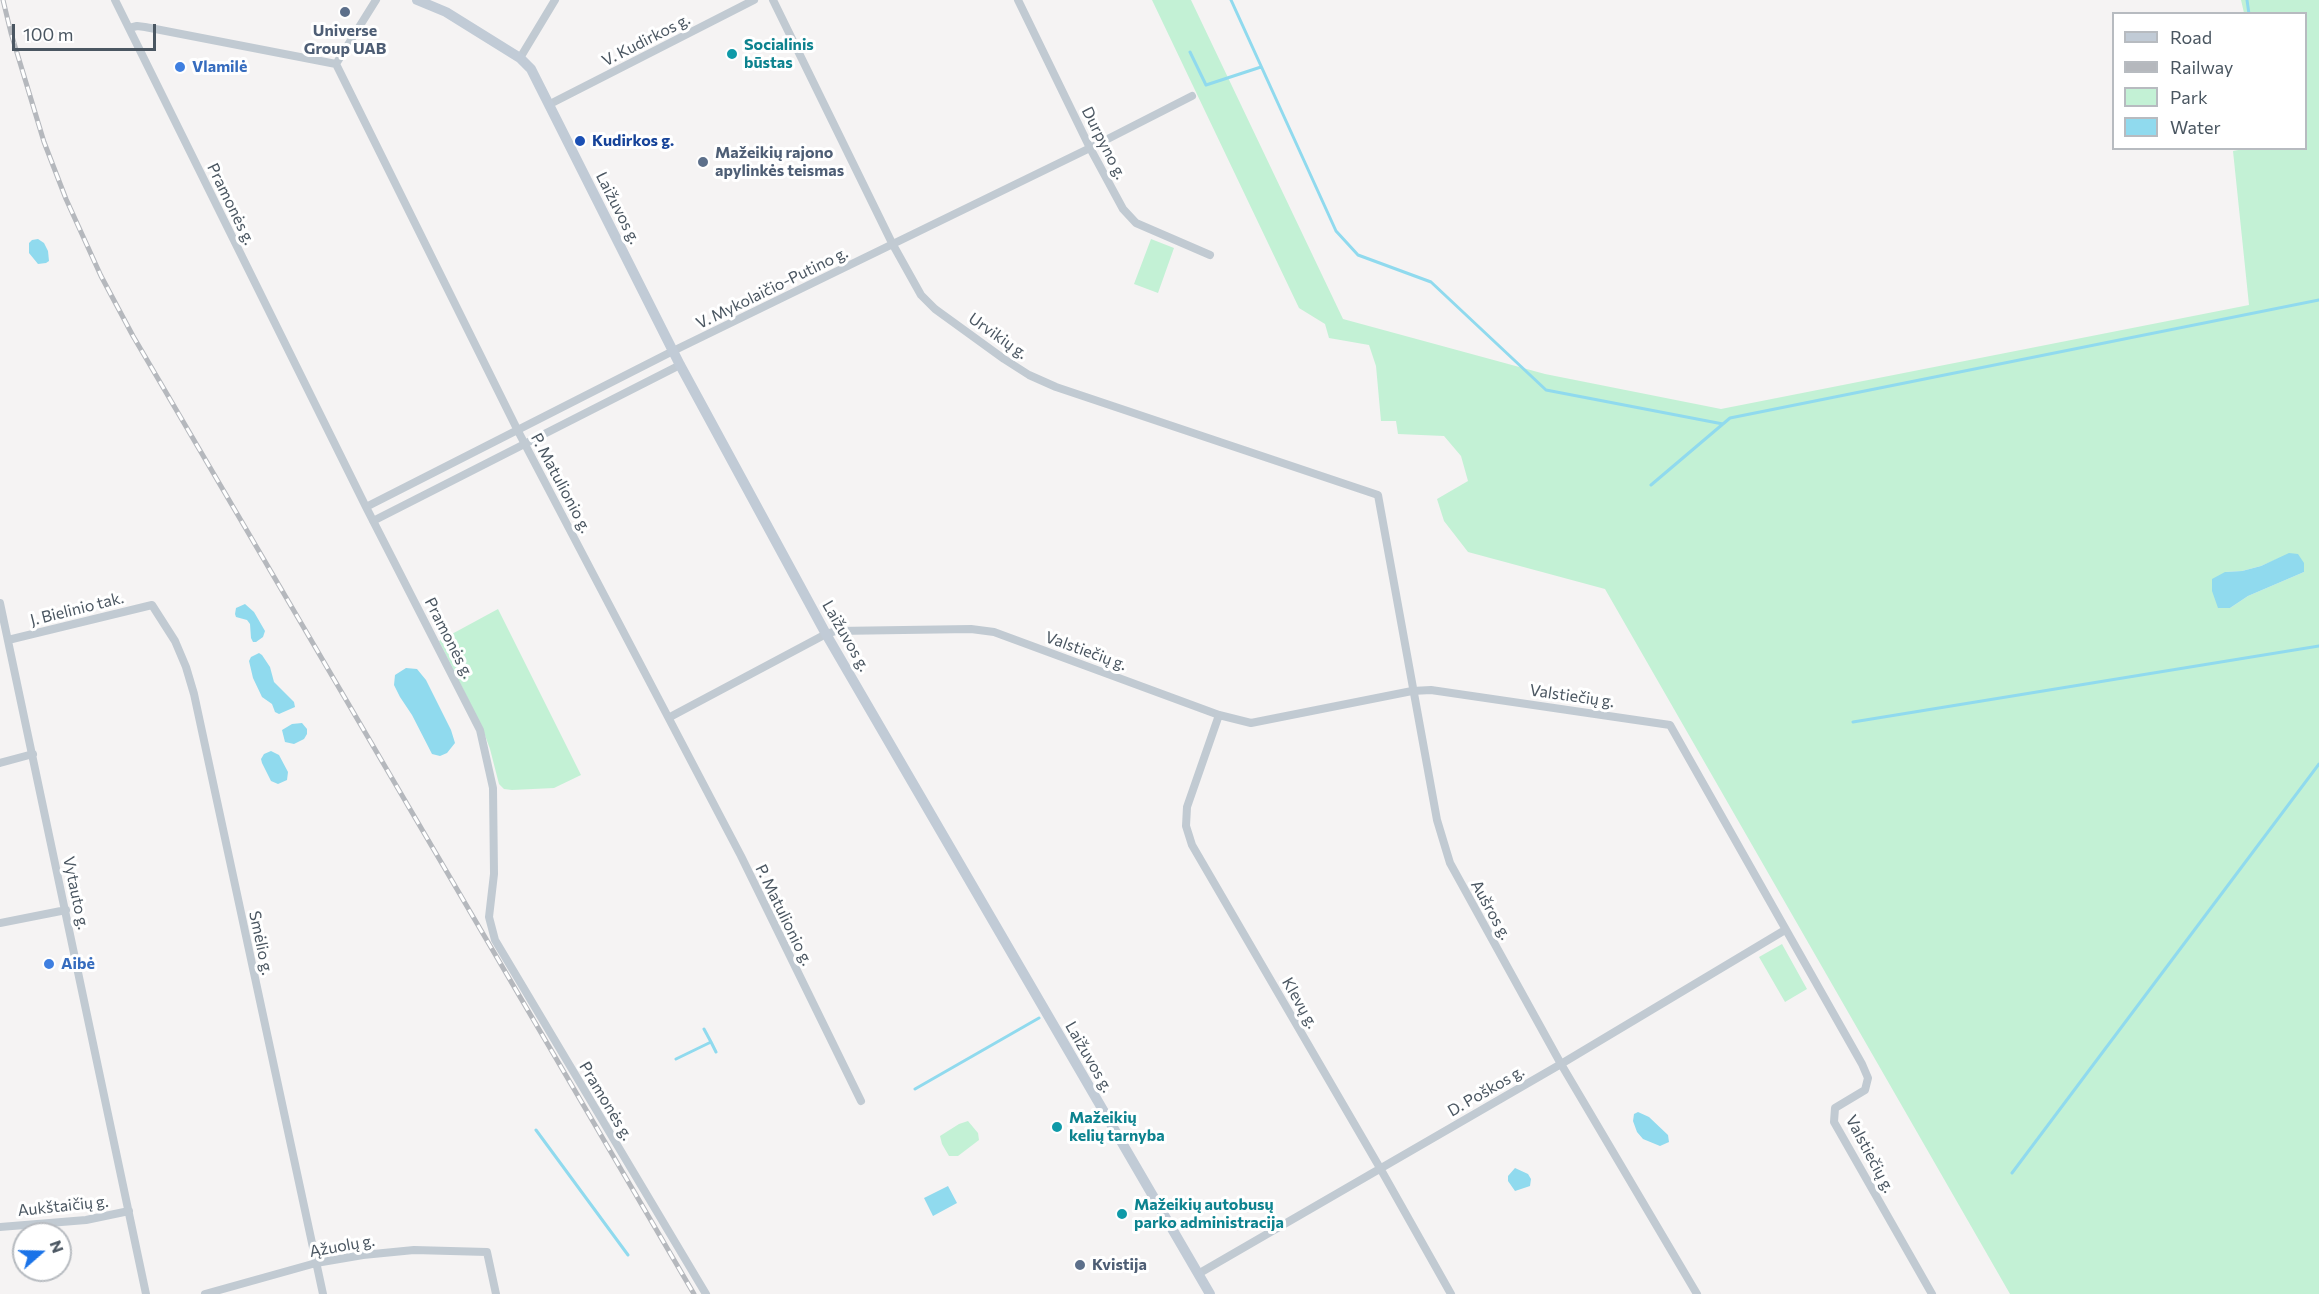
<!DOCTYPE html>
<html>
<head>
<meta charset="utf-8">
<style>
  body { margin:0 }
  #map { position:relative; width:2319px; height:1294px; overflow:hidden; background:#f5f3f3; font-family:Commissioner,sans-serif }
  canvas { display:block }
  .legend { position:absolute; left:2112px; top:12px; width:195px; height:138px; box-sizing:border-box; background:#fff; border:2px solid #b7bbc0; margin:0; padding:8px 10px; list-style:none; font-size:18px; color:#4a5661 }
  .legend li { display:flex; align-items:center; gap:12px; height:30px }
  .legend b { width:30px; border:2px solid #b7bbc0 }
  .north { position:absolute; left:12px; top:1222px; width:60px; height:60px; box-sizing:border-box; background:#fff; border:2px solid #b7bbc0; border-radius:50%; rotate:70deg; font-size:16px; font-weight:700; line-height:24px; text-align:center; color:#4a5661 }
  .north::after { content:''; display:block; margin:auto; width:21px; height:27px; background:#1a73e8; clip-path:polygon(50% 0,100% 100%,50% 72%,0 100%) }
  .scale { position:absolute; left:12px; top:24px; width:144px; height:27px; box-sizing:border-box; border:3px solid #4a5661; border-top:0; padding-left:8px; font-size:18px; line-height:21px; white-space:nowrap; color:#4a5661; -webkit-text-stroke:4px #fff; paint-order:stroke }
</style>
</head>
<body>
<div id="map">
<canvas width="2319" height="1294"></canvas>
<ul class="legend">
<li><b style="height:8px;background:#c1cbd6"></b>Road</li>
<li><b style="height:8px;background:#b5b8bd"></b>Railway</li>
<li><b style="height:16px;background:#c3f1d5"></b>Park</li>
<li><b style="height:16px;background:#90daee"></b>Water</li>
</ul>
<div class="north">N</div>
<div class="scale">100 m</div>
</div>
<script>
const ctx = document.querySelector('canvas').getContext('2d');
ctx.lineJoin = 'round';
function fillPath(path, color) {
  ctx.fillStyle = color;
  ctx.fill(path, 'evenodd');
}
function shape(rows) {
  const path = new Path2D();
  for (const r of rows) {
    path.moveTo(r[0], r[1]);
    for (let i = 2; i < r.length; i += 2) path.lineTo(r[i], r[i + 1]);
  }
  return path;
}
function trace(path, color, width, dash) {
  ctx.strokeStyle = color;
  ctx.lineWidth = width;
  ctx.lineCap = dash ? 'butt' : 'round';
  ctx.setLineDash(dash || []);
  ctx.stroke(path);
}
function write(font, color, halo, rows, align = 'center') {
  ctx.font = font + ' Commissioner,sans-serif';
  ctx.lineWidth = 6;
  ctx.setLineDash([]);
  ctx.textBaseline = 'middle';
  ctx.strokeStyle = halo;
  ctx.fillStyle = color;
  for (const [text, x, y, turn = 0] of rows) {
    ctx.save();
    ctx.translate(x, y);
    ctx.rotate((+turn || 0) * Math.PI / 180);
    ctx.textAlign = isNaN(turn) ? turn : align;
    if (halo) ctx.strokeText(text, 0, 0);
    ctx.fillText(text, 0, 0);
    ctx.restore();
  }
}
fillPath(shape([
  [1152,0,1191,0,1343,319,1545,374,1721,409,2249,305,2233,151,2249,148,2306,148,2306,14,2244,13,2241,0,2319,0,2319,1294,2010,1294,1605,589,1468,552,1444,521,1437,499,1468,481,1461,456,1444,436,1398,434,1396,421,1381,421,1376,366,1369,345,1329,338,1325,324,1299,308],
  [2289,554,2304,572,2248,596,2230,608,2225,572,2242,571,2261,566],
  [1151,239,1174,248,1158,293,1134,284],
  [498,609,581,775,554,788,512,790,504,789,499,784,490,749,482,727,439,641],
  [1782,944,1807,989,1785,1002,1759,957],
  [968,1121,978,1133,979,1140,958,1156,949,1156,942,1144,940,1136,959,1124]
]), '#c3f1d5');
fillPath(shape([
  [38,239,44,243,48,251,49,261,46,263,38,264,29,253,29,243,32,240],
  [2289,553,2298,554,2304,563,2304,572,2248,596,2230,608,2218,608,2212,591,2212,579,2225,572,2242,571,2261,566],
  [245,604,254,612,265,631,263,637,256,642,253,642,251,638,250,624,247,620,236,617,235,614,236,608],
  [259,653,262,655,270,667,274,682,294,702,295,707,279,714,275,712,272,704,262,697,253,678,249,661,251,657],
  [406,668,417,669,426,680,451,730,455,743,447,753,440,756,432,754,412,715,400,697,394,685,395,675],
  [302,723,307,729,307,734,304,739,294,744,285,742,282,730,292,724],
  [271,751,279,755,288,772,287,780,278,784,271,781,262,763,261,759,264,754],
  [1638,1112,1649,1117,1668,1135,1669,1142,1660,1146,1643,1139,1637,1132,1633,1121,1634,1114],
  [1515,1168,1528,1174,1531,1179,1530,1186,1515,1191,1508,1181,1508,1176],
  [948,1186,957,1203,933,1216,924,1198]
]), '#90daee');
trace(shape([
  [1231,0,1336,231,1358,255,1431,282,1546,390,1723,424],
  [2247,0,2249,14],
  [1190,52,1206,85,1261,67],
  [1651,485,1730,418,2319,300],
  [1853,722,2319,646],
  [711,1042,716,1052],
  [676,1059,711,1042,704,1029],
  [915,1089,1039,1018],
  [536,1130,628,1255],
  [2012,1173,2319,764]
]), '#90daee', 3);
trace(shape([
  [115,0,366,507,480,730,493,788,494,874,489,917,495,940,706,1294],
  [773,0,892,243,921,295,935,309,1004,359,1029,375,1056,387,1378,495,1437,820,1450,863,1561,1064,1697,1294],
  [1018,0,1090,148,1123,209,1136,223,1210,255],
  [129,28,137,26,145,27,336,64,518,431,741,856,861,1101],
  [520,58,555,0],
  [336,64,376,0],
  [550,104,754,0],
  [366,507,673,351,1090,148,1192,96],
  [373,521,680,365],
  [0,603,146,1294],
  [8,640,152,605,175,641,186,667,194,694,323,1294],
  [1219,715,1187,807,1186,826,1192,845,1380,1168,1451,1294],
  [670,717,826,634,836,631,971,629,994,632,1219,715,1251,723,1412,691,1431,690,1670,725,1862,1064,1868,1078,1865,1090,1835,1108,1834,1122,1932,1294],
  [0,763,33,754],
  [0,923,66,910],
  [0,1227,86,1220,129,1211],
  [1198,1274,1561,1064,1785,930],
  [205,1294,316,1263,363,1255,414,1250,487,1252,496,1294]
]), '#c1cad2', 8);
trace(shape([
  [417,0,446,12,520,58,531,69,680,365,826,634,1210,1294]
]), '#c1cbd6', 10);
const rail = shape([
  [3,0,11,33,44,142,66,199,101,276,133,336,694,1294]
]);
trace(rail, '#b5b8bd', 5);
trace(rail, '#fff', 3, [9]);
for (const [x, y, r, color] of [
  [345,12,6,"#5c6f8a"],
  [732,54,6,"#0f9aa8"],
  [180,67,6,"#3f7fe0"],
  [580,141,6,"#1a4fb4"],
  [703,162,6,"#5c6f8a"],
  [49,964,6,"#3f7fe0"],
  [1057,1127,6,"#0f9aa8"],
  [1122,1214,6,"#0f9aa8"],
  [1080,1265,6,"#5c6f8a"]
]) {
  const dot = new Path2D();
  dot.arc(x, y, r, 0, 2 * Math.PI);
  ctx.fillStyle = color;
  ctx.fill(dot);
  trace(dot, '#fff', 2);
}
write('bold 16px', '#4e5e75', '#fff', [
  ["Universe",345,31,"center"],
  ["Group UAB",345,49,"center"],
  ["Mažeikių rajono",715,153],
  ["apylinkės teismas",715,171],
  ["Kvistija",1092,1265]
], 'left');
write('16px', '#4a5661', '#fff', [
  ["V. Kudirkos g.",646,40,-27],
  ["Durpyno g.",1104,143,63],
  ["Pramonės g.",231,204,64],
  ["Laižuvos g.",618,208,63],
  ["V. Mykolaičio-Putino g.",772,288,-26],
  ["Urvikių g.",998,336,35],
  ["P. Matulionio g.",561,483,62],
  ["J. Bielinio tak.",77,609,-14],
  ["Laižuvos g.",846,636,60],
  ["Pramonės g.",449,638,63],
  ["Valstiečių g.",1086,651,20],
  ["Valstiečių g.",1572,696,8],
  ["Vytauto g.",76,893,78],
  ["Aušros g.",1491,910,61],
  ["P. Matulionio g.",784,915,64],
  ["Smėlio g.",261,943,78],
  ["Klevų g.",1300,1003,60],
  ["Laižuvos g.",1089,1057,60],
  ["D. Poškos g.",1486,1091,-30],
  ["Pramonės g.",606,1101,59],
  ["Valstiečių g.",1870,1154,62],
  ["Aukštaičių g.",63,1206,-6],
  ["Ąžuolų g.",342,1246,-10]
]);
write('bold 16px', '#0d838f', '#fff', [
  ["Socialinis",744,45],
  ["būstas",744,63],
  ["Mažeikių",1069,1118],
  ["kelių tarnyba",1069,1136],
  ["Mažeikių autobusų",1134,1205],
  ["parko administracija",1134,1223]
], 'left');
write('bold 16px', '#366cbe', '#fff', [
  ["Vlamilė",192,67],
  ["Aibė",61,964]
], 'left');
write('bold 16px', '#164399', '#fff', [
  ["Kudirkos g.",592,141]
], 'left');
</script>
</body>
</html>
